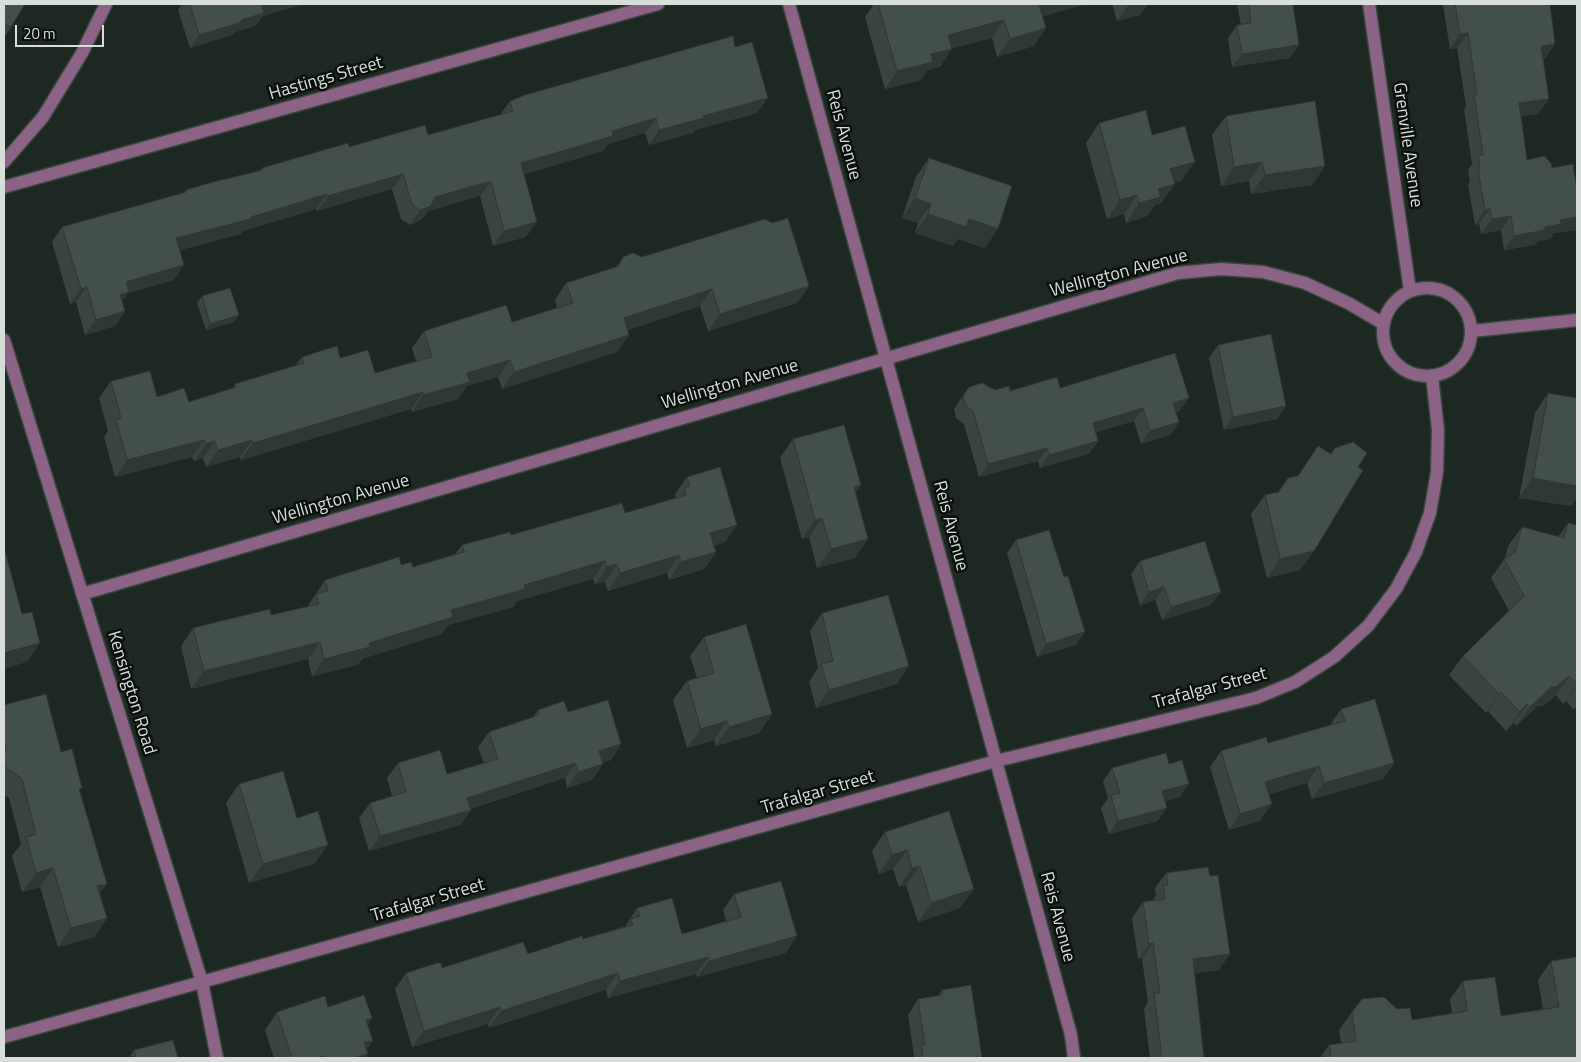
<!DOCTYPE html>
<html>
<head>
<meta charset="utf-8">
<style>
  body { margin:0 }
  #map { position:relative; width:1581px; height:1062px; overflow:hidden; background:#1d2822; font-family:"Titillium Web",sans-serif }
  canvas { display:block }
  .frame { position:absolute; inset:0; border:5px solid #d8dfdb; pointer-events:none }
  .scale { position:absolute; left:15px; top:25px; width:89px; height:22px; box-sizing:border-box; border:2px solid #d8dfdb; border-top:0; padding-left:6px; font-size:15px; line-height:18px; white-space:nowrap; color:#d8dfdb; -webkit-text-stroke:4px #0b100d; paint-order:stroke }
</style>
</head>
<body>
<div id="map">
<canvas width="1581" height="1062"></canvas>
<div class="frame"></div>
<div class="scale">20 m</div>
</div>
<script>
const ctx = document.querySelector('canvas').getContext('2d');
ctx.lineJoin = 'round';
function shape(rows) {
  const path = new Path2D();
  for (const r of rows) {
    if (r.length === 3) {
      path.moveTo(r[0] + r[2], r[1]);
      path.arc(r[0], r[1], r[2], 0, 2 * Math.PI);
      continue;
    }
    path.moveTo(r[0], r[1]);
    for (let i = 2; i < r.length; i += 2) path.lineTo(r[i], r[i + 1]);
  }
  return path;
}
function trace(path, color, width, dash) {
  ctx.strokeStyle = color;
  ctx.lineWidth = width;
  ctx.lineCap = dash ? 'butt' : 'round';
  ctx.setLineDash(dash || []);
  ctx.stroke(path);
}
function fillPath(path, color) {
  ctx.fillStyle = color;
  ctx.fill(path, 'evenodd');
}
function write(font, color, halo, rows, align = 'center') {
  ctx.font = font + ' "Titillium Web",sans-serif';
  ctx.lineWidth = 5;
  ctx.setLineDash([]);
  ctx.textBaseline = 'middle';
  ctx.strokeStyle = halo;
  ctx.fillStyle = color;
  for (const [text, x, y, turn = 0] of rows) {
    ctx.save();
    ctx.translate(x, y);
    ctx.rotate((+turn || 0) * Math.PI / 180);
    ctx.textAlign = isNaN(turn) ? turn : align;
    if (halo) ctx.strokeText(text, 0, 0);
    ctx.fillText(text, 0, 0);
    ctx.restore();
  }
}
const minor = shape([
  [789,4,1071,1035,1074,1058],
  [1369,4,1410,291],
  [4,162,43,117,82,53,106,4],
  [4,187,658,4],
  [1427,332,44],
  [1472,331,1577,320],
  [4,340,202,982,217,1058],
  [82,594,1178,273,1221,269,1263,272,1305,283,1348,303,1384,324],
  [4,1037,996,761,1256,698,1295,682,1334,657,1368,626,1396,589,1416,552,1430,513,1437,472,1438,430,1432,376]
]);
trace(minor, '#3b4540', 15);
trace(minor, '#8c6386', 12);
fillPath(shape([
  [4,4,11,27,4,38],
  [182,4,303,4,263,16,255,26,235,32,232,35,190,48,178,10],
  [874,4,1087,4,1043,16,1034,46,997,57,992,38,952,48,940,67,927,70,921,80,885,89,865,17],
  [1112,4,1148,4,1140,15,1117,21],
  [1237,4,1293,4,1290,58,1232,67,1228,38,1237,25,1241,25],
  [1443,4,1550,4,1545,59,1543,59,1549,99,1538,114,1521,116,1527,160,1552,168,1576,184,1577,184,1577,230,1554,233,1551,239,1538,241,1535,245,1504,250,1501,230,1481,234,1479,224,1475,225,1468,184,1470,182,1468,170,1472,164,1464,109,1466,106,1457,48,1450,49],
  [735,47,757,113,695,130,693,133,649,145,645,133,608,144,603,151,524,174,526,237,493,246,480,196,428,211,421,220,410,225,401,219,392,189,317,211,316,209,243,231,241,234,180,250,174,280,128,293,122,301,125,311,115,326,85,335,76,302,70,304,52,242,62,227,183,193,186,190,260,170,262,168,349,147,428,135,500,115,510,101],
  [1226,116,1325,166,1312,185,1251,194,1249,181,1221,186,1212,135],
  [1099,123,1152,135,1181,181,1174,183,1175,184,1161,203,1155,205,1147,216,1126,223,1124,214,1107,219,1086,143],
  [929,158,985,248,958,239,953,246,915,233,918,223,902,218,916,177],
  [623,257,642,257,809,286,797,303,708,331,700,306,628,330,617,352,502,389,498,377,467,386,458,399,412,412,411,409,241,460,240,457,206,467,203,458,194,461,192,457,115,477,104,437,108,431,99,398,111,381,157,397,189,402,232,389,235,384,295,366,302,357,340,358,375,373,416,361,412,348,424,331,512,322,557,308,555,300,566,283,616,267],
  [202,296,234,322,206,330,197,303],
  [1218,345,1277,419,1224,430,1209,358],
  [969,387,1010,391,1060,388,1180,411,1176,412,1179,422,1170,435,1141,444,1134,421,1096,432,1098,441,1089,454,1040,468,1038,461,979,477,964,424,956,418,954,409],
  [1548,393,1577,398,1577,498,1571,506,1519,498,1535,413],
  [793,439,861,485,855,493,855,558,817,568,809,537,802,539,780,458],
  [1318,446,1331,454,1335,448,1358,467,1314,551,1300,570,1267,578,1251,514,1265,495,1278,492,1288,478,1297,477],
  [687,477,737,525,725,542,714,546,716,552,704,569,669,580,667,573,608,591,605,582,595,584,593,579,517,601,513,607,448,625,441,634,362,659,358,665,312,676,308,659,191,689,181,646,193,628,271,615,307,607,325,580,401,565,413,567,455,554,462,545,625,513,676,498,675,494],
  [1568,523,1577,525,1577,706,1574,710,1566,701,1563,704,1556,695,1543,706,1538,706,1516,726,1514,723,1506,731,1488,711,1486,713,1449,675,1463,656,1509,611,1491,578,1505,558,1508,546,1522,527,1558,537],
  [1016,540,1076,645,1037,657,1007,553],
  [1140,561,1211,605,1162,620,1155,600,1140,605,1131,574],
  [822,613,897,684,816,708,809,682,818,668,810,631],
  [704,637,772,714,759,733,716,746,714,740,687,748,673,700,687,681,697,678,690,656],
  [4,705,61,752,80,791,107,884,100,893,107,918,94,937,58,947,40,887,22,892,12,856,21,844,9,798,4,795],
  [1341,709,1394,763,1383,779,1312,799,1307,783,1269,794,1260,821,1229,830,1210,767,1221,751,1268,743,1330,725],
  [538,710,568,712,621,744,611,760,603,762,603,764,592,780,567,788,565,778,470,809,471,810,460,825,369,851,359,818,370,803,392,796,387,778,398,763,447,774,484,763,478,747,489,732,533,717],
  [1112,768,1180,797,1165,801,1158,821,1109,834,1101,808,1108,798,1103,781],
  [239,784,328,845,314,864,249,883,226,803],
  [949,811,960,908,918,922,906,885,899,887,893,869,879,874,872,851,885,832],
  [1166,873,1219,970,1195,973,1204,1058,1150,1058,1144,1009,1148,1002,1142,958,1138,959,1132,918,1143,902,1152,901,1156,895,1155,888],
  [734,894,786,953,697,977,696,974,608,998,606,990,489,1028,488,1024,412,1047,395,989,406,973,442,968,528,954,583,939,626,926,626,925,637,908,682,934,726,921,723,910],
  [1551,961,1577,1058,1320,1058,1329,1045,1341,1043,1339,1030,1352,1012,1397,1009,1412,1020,1452,1014,1450,999,1463,981,1501,1016,1543,1009,1538,980],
  [942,990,982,1058,912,1058,914,1056,908,1015,918,999,938,996],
  [328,1007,372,1018,367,1025,367,1050,368,1054,365,1058,274,1058,265,1030,277,1012],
  [134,1050,178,1058,129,1058]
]), '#3a453f');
fillPath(shape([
  [268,4,303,4,263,16,255,26,235,32,232,35,190,48,199,35,241,20,262,6],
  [1038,4,1087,4,1026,21],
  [1129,4,1148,4,1140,15,1117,21],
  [1004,20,992,38,936,53,948,35],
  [1046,28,1034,46,997,57,1010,39],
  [1468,33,1457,48,1450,49,1460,34],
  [1555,44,1545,59,1531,61,1541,46],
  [1299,45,1290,58,1232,67,1242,54],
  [952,49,940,67,927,70,921,80,885,89,897,71,931,54],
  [768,98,757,113,695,130,693,133,649,145,659,130,703,116],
  [1549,99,1538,114,1509,118,1519,103],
  [656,118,645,133,608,144,603,151,511,178,521,163,612,131],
  [1195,162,1181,181,1157,188,1170,169],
  [1262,162,1249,181,1221,186,1234,167],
  [1325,166,1312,185,1251,194,1265,175],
  [403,174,392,189,317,211,328,196],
  [491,181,480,196,428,211,421,220,410,225,420,210,435,197],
  [1175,184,1161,203,1155,205,1147,216,1126,223,1139,203,1158,189],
  [327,194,316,209,243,231,241,234,166,253,176,238],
  [1137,195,1124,214,1107,219,1120,200],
  [915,198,931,204,918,223,902,218],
  [1490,209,1479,224,1475,225,1485,210],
  [928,214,969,219,998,229,985,248,958,239,953,246,915,233],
  [1511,216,1501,230,1481,234,1492,219],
  [1577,217,1577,230,1554,233,1551,239,1538,241,1535,245,1504,250,1514,236,1545,227,1560,220],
  [537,222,526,237,493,246,504,231],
  [184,265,174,280,128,293,118,307,110,310,126,282],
  [809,286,797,303,708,331,720,314],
  [87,287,76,302,70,304,81,289],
  [712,289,700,306,612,335,624,318],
  [125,311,115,326,85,335,96,320],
  [239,315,234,322,206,330,210,324],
  [629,335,617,352,502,389,514,372],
  [510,360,498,377,467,386,458,399,412,412,423,395,467,373],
  [423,392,411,409,241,460,253,443],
  [1189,398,1180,411,1164,416,1173,403],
  [1286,406,1277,419,1224,430,1233,417],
  [1143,408,1134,421,1084,436,1093,423],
  [1179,422,1170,435,1141,444,1150,431],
  [204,440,192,457,115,477,127,460],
  [252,440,240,457,206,467,218,450],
  [215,441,203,458,194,461,206,444],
  [1098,441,1089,454,1040,468,1049,455],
  [1047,448,1038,461,979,477,988,464],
  [1533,478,1577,485,1577,498,1571,506,1519,498],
  [861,485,847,504,854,487],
  [822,518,809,537,802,539,815,520],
  [737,525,725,542,698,551,710,533],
  [868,539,855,558,817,568,831,549],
  [1314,551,1300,570,1267,578,1280,559],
  [716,552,704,569,669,580,681,562],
  [679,555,667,573,608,591,620,573],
  [605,561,593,579,517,601,513,607,448,625,441,634,362,659,358,665,312,676,324,659,369,643,451,610,524,585],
  [617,564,605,582,595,584,607,567],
  [1164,587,1155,600,1140,605,1149,592],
  [1221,592,1211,605,1162,620,1171,607],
  [1085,632,1076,645,1037,657,1046,644],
  [320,642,308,659,191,689,204,671],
  [40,643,27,662,4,669,4,653],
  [909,666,897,684,816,708,829,690],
  [1569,676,1556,695,1543,706,1538,706,1516,726,1530,707,1551,687],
  [1577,684,1577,685,1566,701,1563,704],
  [1501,692,1488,711,1486,713,1499,694],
  [1527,704,1514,723,1506,731,1520,712],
  [772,714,759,733,716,746,729,727],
  [727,721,714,740,687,748,701,729],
  [621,744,611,760,588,767,599,751],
  [575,763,565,778,456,813,467,798],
  [1394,763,1383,779,1312,799,1324,783],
  [603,764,592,780,567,788,578,772],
  [1319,766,1307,783,1254,799,1265,782],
  [1189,784,1180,797,1153,804,1162,791],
  [1272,804,1260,821,1229,830,1240,814],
  [1167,808,1158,821,1109,834,1118,821],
  [471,810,460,825,369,851,380,836],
  [328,845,314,864,249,883,263,864],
  [907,850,893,869,879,874,892,855],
  [920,866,906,885,899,887,912,868],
  [53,868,40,887,22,892,36,873],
  [107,884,93,903,97,886],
  [974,889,960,908,918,922,931,903],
  [107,918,94,937,58,947,71,928],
  [797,936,786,953,697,977,709,961],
  [1153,943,1142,958,1138,959,1149,944],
  [1230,954,1219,970,1182,975,1193,959],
  [708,957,696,974,608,998,620,981],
  [618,973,606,990,489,1028,501,1011],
  [500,1007,488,1024,412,1047,424,1031],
  [372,1018,359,1036,366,1020],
  [373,1041,363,1055,368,1054,365,1058,353,1058,364,1042]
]), '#2f3833');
const building = shape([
  [4,4,25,4,11,27,4,23,4,4],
  [190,4,268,4,262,6,264,13,241,20,242,22,199,35,190,4],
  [878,4,1039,4,1046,28,1010,39,1004,20,948,35,952,49,931,54,933,62,897,71,878,4],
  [1249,4,1293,4,1299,45,1242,54,1237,25,1251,23,1249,4],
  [1455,4,1550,4,1555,44,1541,46,1549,99,1519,103,1527,160,1544,156,1551,163,1552,168,1573,164,1576,184,1577,184,1577,217,1560,220,1561,224,1545,227,1545,230,1514,236,1511,216,1492,219,1490,209,1485,210,1478,170,1480,169,1478,156,1483,155,1474,94,1477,94,1468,33,1460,34,1455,4],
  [733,36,735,47,752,42,768,98,703,116,704,118,659,130,656,118,612,131,613,136,521,163,537,222,504,231,491,181,435,197,431,206,420,210,412,204,403,174,328,196,327,194,251,217,251,219,176,238,184,265,126,282,129,292,120,295,125,311,96,320,87,287,81,289,62,227,186,192,186,190,213,182,263,170,262,168,348,143,349,147,425,125,428,135,513,111,510,101,525,95,733,36],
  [1315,101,1325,166,1265,175,1262,162,1234,167,1226,116,1315,101],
  [1146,110,1152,135,1185,126,1195,162,1170,169,1175,184,1158,189,1161,197,1139,203,1137,195,1120,200,1099,123,1146,110],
  [929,158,1012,186,998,229,969,219,966,227,928,214,931,204,915,198,929,158],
  [788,218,809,286,720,314,712,289,624,318,629,335,514,372,510,360,467,373,470,382,423,395,423,392,253,443,252,440,218,450,215,441,206,444,204,440,127,460,116,420,121,418,111,381,150,371,157,397,184,388,189,402,236,387,235,384,304,363,302,357,337,346,340,358,368,350,375,373,432,357,424,331,506,305,512,322,573,303,566,283,619,266,623,257,633,253,642,257,765,219,772,223,788,218],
  [230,288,239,315,210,324,202,296,230,288],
  [1271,334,1286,406,1233,417,1218,345,1271,334],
  [1175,353,1189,398,1173,403,1179,422,1150,431,1143,408,1093,423,1098,441,1049,455,1047,448,988,464,973,411,965,405,963,396,969,387,982,383,995,390,1009,386,1010,391,1057,377,1060,388,1175,353],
  [1548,393,1577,398,1577,486,1533,478,1548,393],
  [844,425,861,485,854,487,868,539,831,549,822,518,815,520,793,439,844,425],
  [1353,442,1367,453,1358,467,1363,470,1314,551,1280,559,1265,495,1279,492,1288,478,1298,476,1318,446,1331,454,1335,448,1353,442],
  [720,467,737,525,710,533,716,552,681,562,679,555,620,573,617,564,607,567,605,561,524,585,525,589,451,610,453,617,369,643,370,647,324,659,320,642,204,671,193,628,270,609,271,615,319,604,316,594,328,591,325,580,399,557,401,565,411,562,413,567,464,552,462,545,510,532,511,535,622,503,625,513,686,495,684,488,690,486,687,477,720,467],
  [1568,523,1577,525,1577,684,1569,676,1556,687,1551,687,1530,707,1527,704,1520,712,1501,692,1499,694,1463,656,1524,596,1504,559,1515,553,1522,527,1564,538,1568,523],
  [1049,530,1064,577,1068,576,1085,632,1046,644,1016,540,1049,530],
  [1205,541,1221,592,1171,607,1164,587,1149,592,1140,561,1205,541],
  [4,551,5,551,22,614,32,612,40,643,4,653,4,551],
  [888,595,909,666,829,690,821,664,833,661,822,613,888,595],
  [746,624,772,714,729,727,727,721,701,729,687,681,714,673,704,637,746,624],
  [46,694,61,752,72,749,82,788,79,789,107,884,97,886,107,918,71,928,53,868,36,873,26,837,36,834,22,779,5,767,4,765,4,752,6,750,4,741,4,705,46,694],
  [1375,699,1394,763,1324,783,1319,766,1265,782,1272,804,1240,814,1221,751,1266,737,1268,743,1345,721,1341,709,1375,699],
  [608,700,621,744,599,751,603,764,578,772,575,763,467,798,471,810,380,836,370,803,406,792,398,763,440,750,447,774,498,759,489,732,539,715,538,710,564,701,568,712,608,700],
  [1166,753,1169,764,1182,760,1189,784,1162,791,1167,808,1118,821,1111,795,1120,793,1112,768,1166,753],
  [283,771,297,818,318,811,328,845,263,864,239,784,283,771],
  [949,811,974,889,931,903,920,866,912,868,907,850,892,855,885,832,949,811],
  [1208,867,1210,876,1218,875,1230,954,1193,959,1204,1058,1162,1058,1154,993,1160,993,1153,943,1149,944,1143,902,1165,899,1163,885,1168,885,1166,873,1208,867],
  [781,881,797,936,709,961,708,957,620,981,618,973,501,1011,500,1007,424,1031,406,973,437,963,441,963,442,968,523,942,528,954,582,936,583,939,633,925,631,919,640,916,637,908,672,898,682,934,741,917,734,894,781,881],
  [1577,957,1577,1058,1331,1058,1329,1045,1356,1041,1352,1012,1362,999,1384,997,1397,1009,1410,1008,1412,1020,1467,1011,1463,981,1495,977,1501,1016,1559,1007,1551,961,1577,957],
  [971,985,982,1058,923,1058,921,1045,925,1045,918,999,942,995,942,990,971,985],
  [364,995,372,1018,366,1020,373,1041,364,1042,368,1054,353,1058,325,1058,324,1056,318,1058,292,1058,277,1012,325,996,328,1007,364,995],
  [173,1040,178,1058,128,1058,136,1056,134,1050,173,1040]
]);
fillPath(building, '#435049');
trace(building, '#2f3833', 1);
write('18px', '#d8dfdb', '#0b100d', [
  ["Hastings Street",326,79,-16],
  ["Reis Avenue",843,135,75],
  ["Grenville Avenue",1407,145,82],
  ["Wellington Avenue",1119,274,-15],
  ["Wellington Avenue",730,385,-16],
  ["Wellington Avenue",341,500,-16],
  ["Reis Avenue",950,526,75],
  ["Trafalgar Street",1210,689,-15],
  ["Kensington Road",131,693,73],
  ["Trafalgar Street",818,793,-16],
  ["Trafalgar Street",428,901,-16],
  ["Reis Avenue",1057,917,75]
]);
</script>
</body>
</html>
